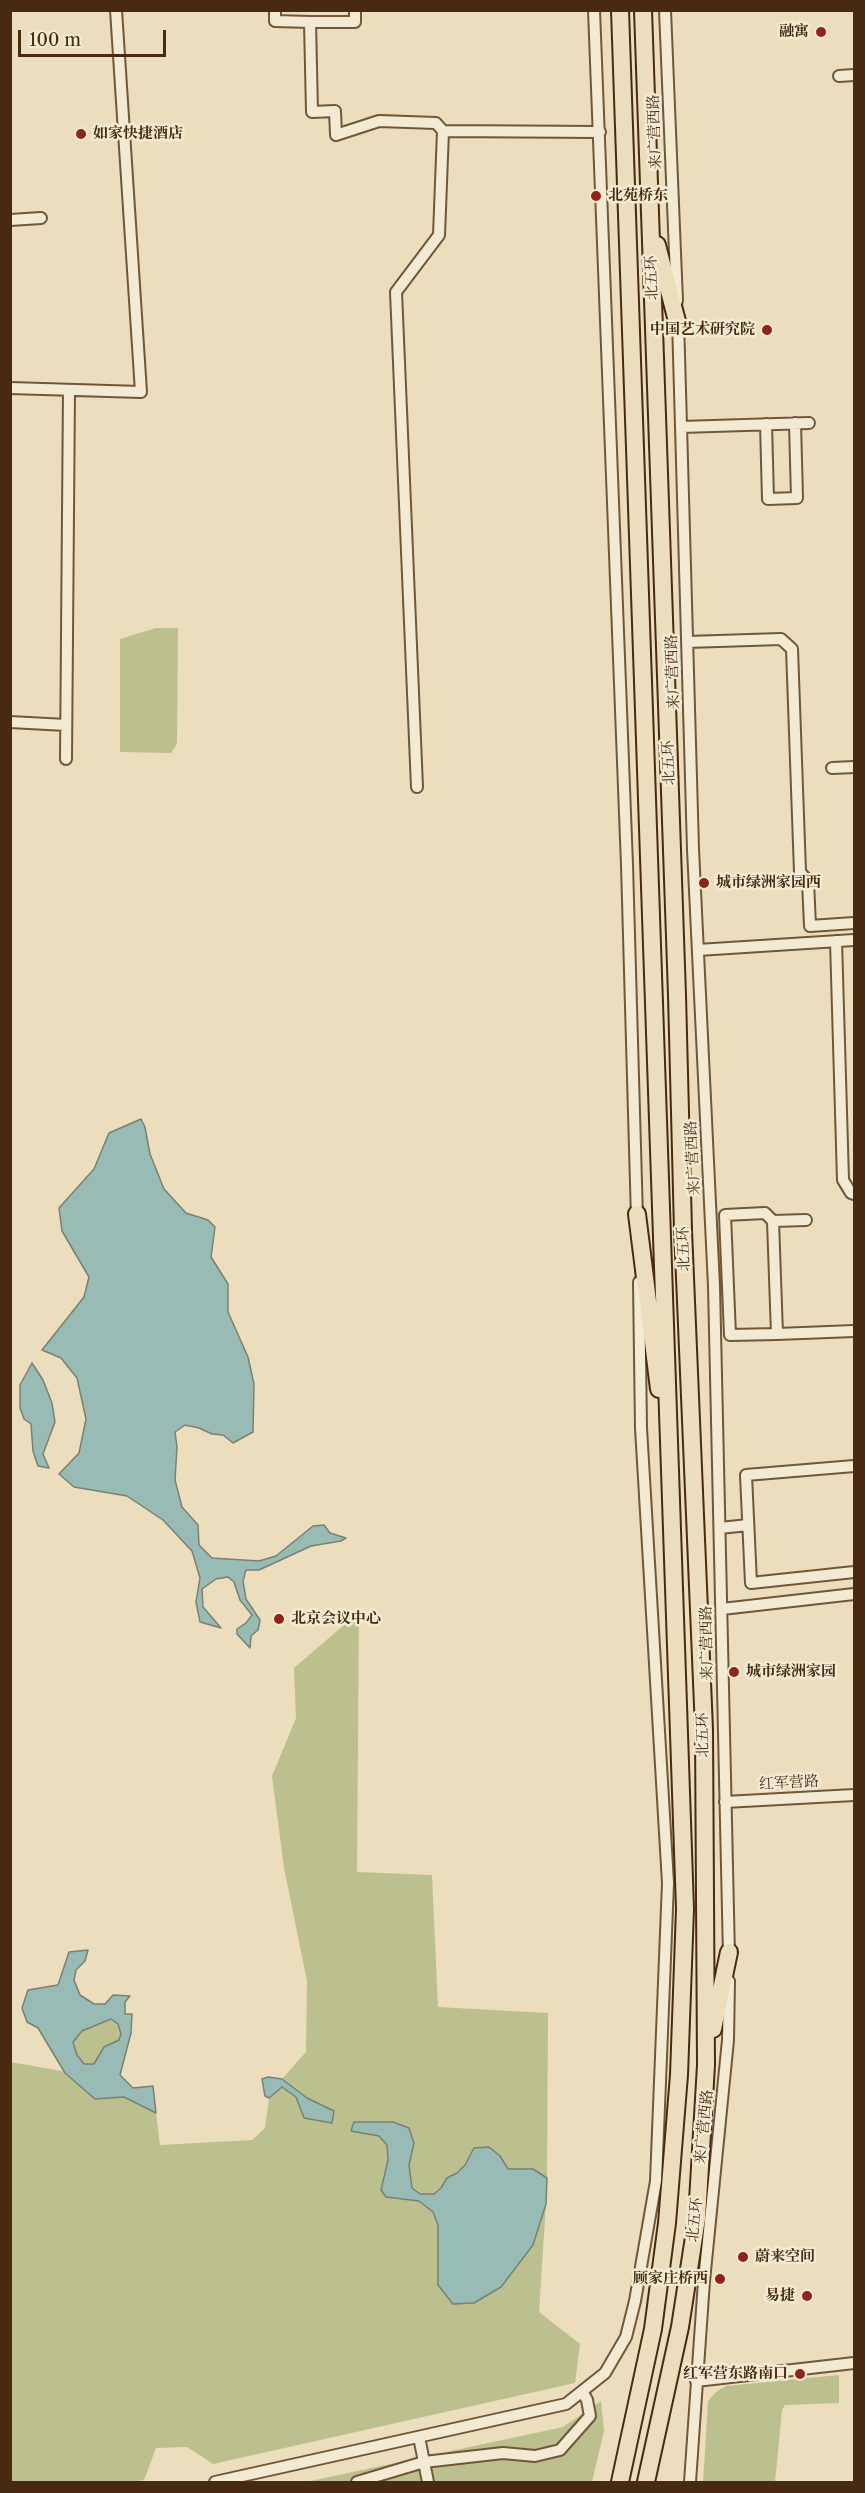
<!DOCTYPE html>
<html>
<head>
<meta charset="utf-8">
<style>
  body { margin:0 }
  #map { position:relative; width:865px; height:2493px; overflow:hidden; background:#ecdebd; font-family:"Libre Caslon Text",serif }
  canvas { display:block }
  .frame { position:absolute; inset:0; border:12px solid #472a0f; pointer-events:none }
  .scale { position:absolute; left:18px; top:30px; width:148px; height:27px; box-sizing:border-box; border:3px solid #472a0f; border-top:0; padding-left:8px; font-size:18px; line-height:21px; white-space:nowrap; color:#472a0f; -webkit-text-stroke:4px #f3ead4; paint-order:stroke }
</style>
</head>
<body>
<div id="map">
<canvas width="865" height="2493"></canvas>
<div class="frame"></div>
<div class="scale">100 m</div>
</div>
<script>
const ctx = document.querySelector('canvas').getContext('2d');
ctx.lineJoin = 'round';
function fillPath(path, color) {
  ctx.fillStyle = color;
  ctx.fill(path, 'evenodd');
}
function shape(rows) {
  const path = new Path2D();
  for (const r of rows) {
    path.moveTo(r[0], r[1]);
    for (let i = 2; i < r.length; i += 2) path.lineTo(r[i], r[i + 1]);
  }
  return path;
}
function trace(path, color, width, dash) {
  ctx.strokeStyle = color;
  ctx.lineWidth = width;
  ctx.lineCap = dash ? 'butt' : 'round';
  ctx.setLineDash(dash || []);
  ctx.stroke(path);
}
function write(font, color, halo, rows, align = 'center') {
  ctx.font = font + ' "Libre Caslon Text","Noto Serif SC",serif';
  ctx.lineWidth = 5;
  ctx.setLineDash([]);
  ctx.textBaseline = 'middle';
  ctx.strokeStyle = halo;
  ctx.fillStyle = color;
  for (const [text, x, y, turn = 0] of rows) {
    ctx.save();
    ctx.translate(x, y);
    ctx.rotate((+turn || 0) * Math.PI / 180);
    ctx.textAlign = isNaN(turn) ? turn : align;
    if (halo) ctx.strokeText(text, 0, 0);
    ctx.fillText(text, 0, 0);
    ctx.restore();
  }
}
fillPath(shape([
  [156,628,178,628,177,744,171,753,120,752,120,639],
  [359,1612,357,1872,432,1875,438,2007,548,2013,547,2178,533,2169,508,2169,500,2156,469,2156,465,2165,457,2173,447,2178,441,2188,434,2194,420,2194,412,2188,409,2165,414,2143,393,2122,354,2122,352,2130,379,2136,387,2145,388,2160,383,2177,386,2197,419,2201,433,2212,438,2225,438,2285,533,2245,546,2204,539,2312,580,2344,575,2383,213,2464,187,2447,156,2448,144,2480,134,2482,11,2482,10,2062,62,2071,95,2099,124,2097,156,2113,160,2145,252,2140,265,2128,269,2098,282,2087,296,2097,304,2118,332,2123,334,2111,307,2098,282,2079,306,2052,307,1981,284,1868,272,1776,296,1718,294,1668],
  [111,2018,118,2024,121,2034,119,2040,104,2047,94,2064,84,2064,77,2055,73,2042,82,2031],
  [839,2375,839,2403,785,2405,782,2410,775,2482,703,2482,708,2401,716,2392,726,2386],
  [601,2401,604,2431,592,2482,306,2482,563,2427]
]), '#bbc08e');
const water = shape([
  [141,1119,145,1127,150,1154,164,1189,186,1213,208,1220,215,1227,211,1257,228,1284,228,1312,248,1357,254,1384,253,1432,233,1443,223,1435,212,1434,199,1428,185,1425,175,1432,177,1447,175,1480,182,1507,198,1525,199,1545,212,1558,259,1561,276,1556,313,1526,324,1525,330,1533,346,1538,341,1541,311,1546,259,1570,246,1570,243,1581,246,1599,260,1620,258,1630,251,1636,250,1648,237,1634,237,1629,246,1623,252,1615,240,1600,234,1582,228,1577,216,1579,202,1589,203,1607,221,1628,200,1622,196,1602,200,1578,192,1551,163,1520,127,1496,74,1487,59,1474,79,1453,86,1419,77,1378,61,1358,42,1350,84,1297,89,1277,62,1231,59,1208,94,1169,109,1133,141,1119],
  [32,1363,43,1380,52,1403,55,1422,43,1454,49,1468,38,1466,33,1451,31,1424,24,1419,20,1408,20,1385,32,1363],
  [88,1950,85,1961,76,1970,74,1980,80,1995,94,2004,105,2004,113,1995,130,1996,125,2002,125,2014,132,2014,131,2033,120,2075,133,2088,153,2086,156,2113,124,2097,95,2099,65,2073,38,2028,27,2022,22,2008,28,1990,58,1985,69,1952,88,1950],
  [111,2019,118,2024,121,2034,119,2040,104,2047,94,2064,84,2064,77,2055,73,2042,82,2031,111,2019],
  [268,2077,282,2079,307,2098,334,2111,332,2123,304,2118,296,2097,282,2087,269,2098,265,2096,262,2079,268,2077],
  [354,2122,393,2122,409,2128,414,2143,409,2165,412,2188,420,2194,434,2194,441,2188,447,2178,457,2173,465,2165,474,2148,489,2147,500,2156,508,2169,533,2169,547,2178,546,2204,533,2245,501,2287,474,2303,453,2304,438,2285,438,2225,433,2212,419,2201,386,2197,381,2190,388,2160,387,2145,379,2136,351,2131,354,2122]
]);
fillPath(water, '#99bbb6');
trace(water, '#788173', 1.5);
const minor = shape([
  [275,10,275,21,310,22,355,22,355,10],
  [594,10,627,865,637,1218],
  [665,10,677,301],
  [310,22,312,112,335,111,336,135,379,121,436,123,443,131],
  [839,76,854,75],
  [10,220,41,218],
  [678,320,693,849,714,1286,729,1956],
  [10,388,141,392,116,10],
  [766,424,768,499,797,498,795,423],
  [681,427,809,423],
  [687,642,781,639,792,649,800,872,808,881,810,926,854,923],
  [10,722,66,725],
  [66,759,69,390],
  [832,768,854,767],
  [417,787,396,292,439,235,443,131,600,132],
  [836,941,843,1180,851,1193,854,1194],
  [698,950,854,940],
  [806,1220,773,1221,777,1334,854,1331],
  [773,1221,765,1213,725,1215,730,1335,777,1334],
  [854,1466,746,1475,751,1583,854,1572],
  [720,1528,748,1525],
  [722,1609,854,1594],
  [725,1802,854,1795],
  [696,2381,854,2363],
  [419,2437,428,2482],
  [215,2482,566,2404,605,2373,626,2337,635,2301,656,2181,668,1883,641,1428,639,1282],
  [357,2482,424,2462,503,2453,535,2456,560,2450,590,2416,587,2400,582,2391],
  [690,2482,704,2281,728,2040,729,1981]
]);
const highway = shape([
  [620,10,685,1909,679,2075,667,2223,653,2329,620,2482],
  [643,10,677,995,683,1230,704,1729,706,2065,697,2218,680,2327,646,2482],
  [657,245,678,325],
  [637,1214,659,1389],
  [713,2029,729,1952]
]);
trace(minor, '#70573a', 14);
trace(highway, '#472a0f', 20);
trace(minor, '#f3ead4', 10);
trace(highway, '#ecdebd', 16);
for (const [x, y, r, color] of [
  [821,32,6,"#8f2418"],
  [81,134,6,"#8f2418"],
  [596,196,6,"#8f2418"],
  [767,330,6,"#8f2418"],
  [704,883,6,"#8f2418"],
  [279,1619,6,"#8f2418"],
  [734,1672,6,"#8f2418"],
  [743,2257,6,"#8f2418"],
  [720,2279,6,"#8f2418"],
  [807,2296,6,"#8f2418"],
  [800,2374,6,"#8f2418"]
]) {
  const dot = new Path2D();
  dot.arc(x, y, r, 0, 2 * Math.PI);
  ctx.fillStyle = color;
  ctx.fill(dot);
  trace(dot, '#f3ead4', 2);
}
write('bold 15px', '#472a0f', '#f3ead4', [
  ["融寓",809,32,"right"],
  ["如家快捷酒店",93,134],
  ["北苑桥东",608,196],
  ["中国艺术研究院",755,330,"right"],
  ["城市绿洲家园西",716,883],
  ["北京会议中心",291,1619],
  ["城市绿洲家园",746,1672],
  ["蔚来空间",755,2257],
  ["顾家庄桥西",708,2279,"right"],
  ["易捷",795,2296,"right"],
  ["红军营东路南口",788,2374,"right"]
], 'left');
write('15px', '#472a0f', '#f3ead4', [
  ["来广营西路",655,132,-92],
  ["北五环",652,278,-92],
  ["来广营西路",673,672,-92],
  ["北五环",669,763,-92],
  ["来广营西路",693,1158,-93],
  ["北五环",684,1249,-92],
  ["来广营西路",707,1643,-91],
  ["北五环",703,1735,-91],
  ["红军营路",789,1783,-3],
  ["来广营西路",704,2127,-84],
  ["北五环",695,2220,-84]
]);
</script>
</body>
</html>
